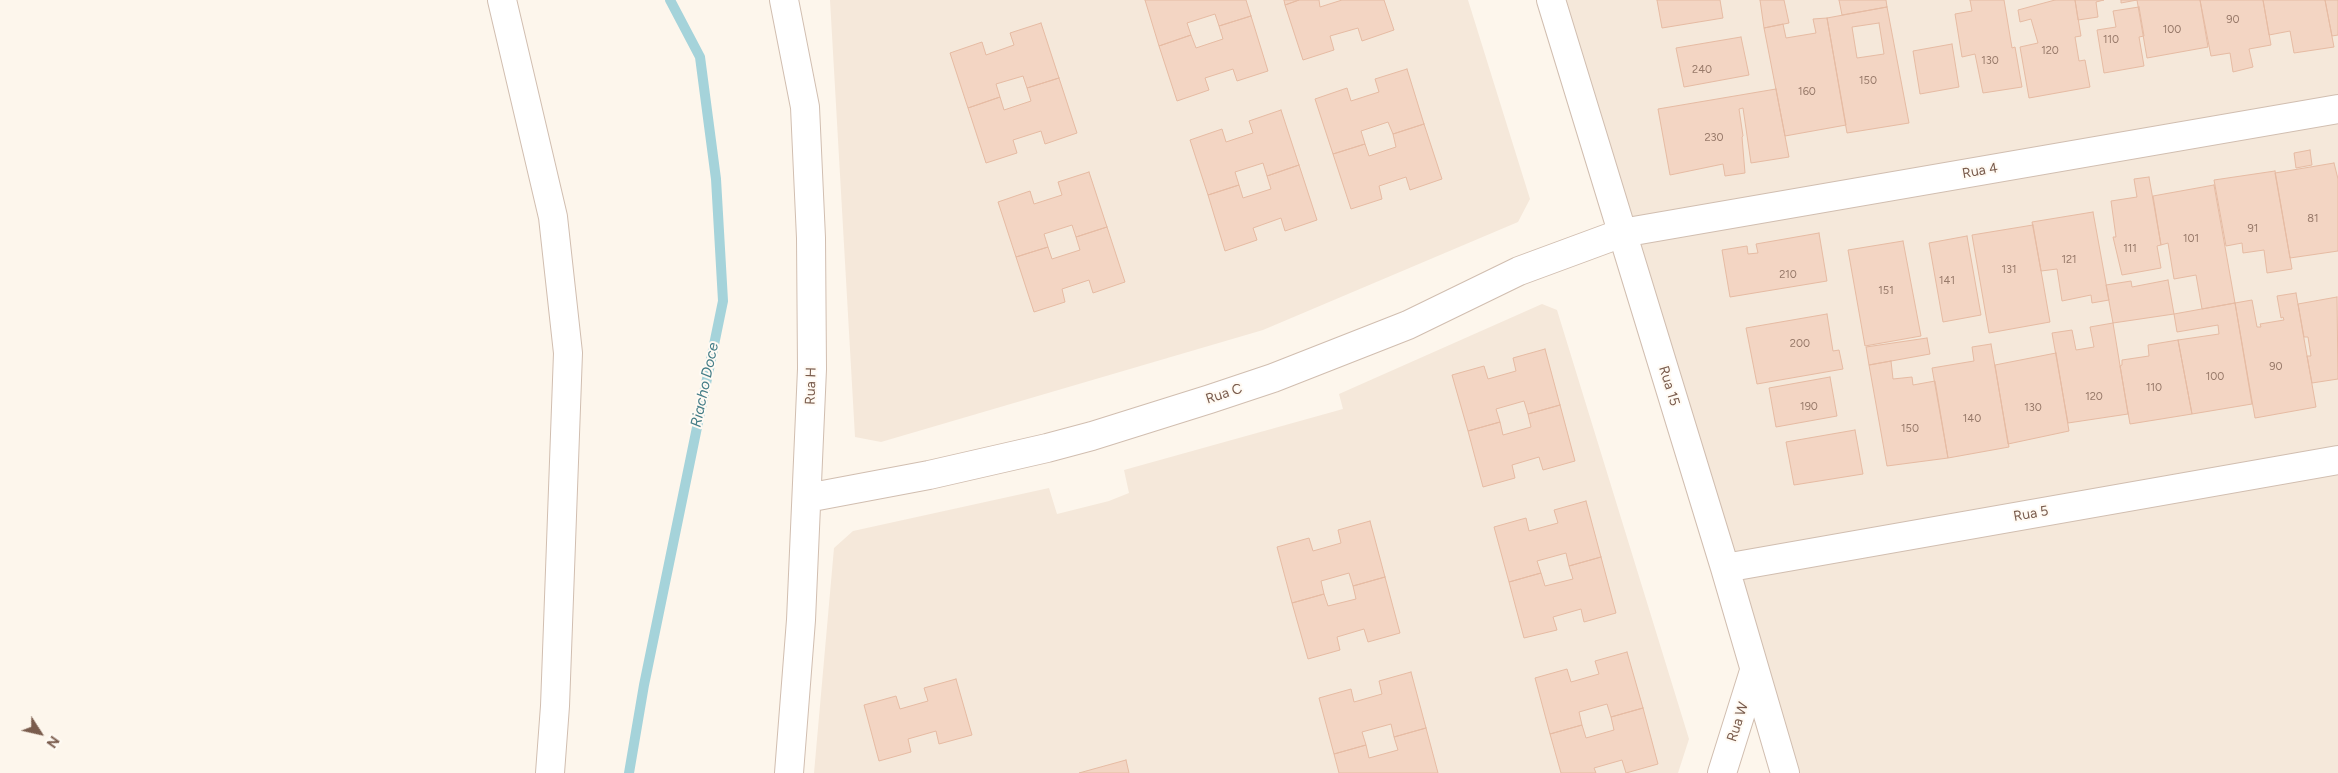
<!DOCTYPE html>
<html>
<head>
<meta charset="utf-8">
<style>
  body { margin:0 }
  #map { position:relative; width:2338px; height:773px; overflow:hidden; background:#fdf6ec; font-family:Figtree,sans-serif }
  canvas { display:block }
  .north { position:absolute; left:15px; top:708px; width:50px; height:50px; -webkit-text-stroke:4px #fffaf3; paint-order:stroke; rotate:125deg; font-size:14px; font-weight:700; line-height:20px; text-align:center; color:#7a5c4d }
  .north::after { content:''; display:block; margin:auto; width:18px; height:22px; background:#7a5c4d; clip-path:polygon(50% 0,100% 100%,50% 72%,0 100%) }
</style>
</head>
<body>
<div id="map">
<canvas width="2338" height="773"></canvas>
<div class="north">N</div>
</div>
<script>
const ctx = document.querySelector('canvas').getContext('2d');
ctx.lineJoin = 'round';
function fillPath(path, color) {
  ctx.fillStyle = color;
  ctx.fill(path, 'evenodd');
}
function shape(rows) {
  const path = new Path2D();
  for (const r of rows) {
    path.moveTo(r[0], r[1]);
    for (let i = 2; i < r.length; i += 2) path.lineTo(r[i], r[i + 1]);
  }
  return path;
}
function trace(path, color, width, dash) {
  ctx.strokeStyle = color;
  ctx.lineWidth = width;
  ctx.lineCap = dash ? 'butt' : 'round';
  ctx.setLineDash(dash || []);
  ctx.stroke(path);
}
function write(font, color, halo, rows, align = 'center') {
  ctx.font = font + ' Figtree,sans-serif';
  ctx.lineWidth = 4;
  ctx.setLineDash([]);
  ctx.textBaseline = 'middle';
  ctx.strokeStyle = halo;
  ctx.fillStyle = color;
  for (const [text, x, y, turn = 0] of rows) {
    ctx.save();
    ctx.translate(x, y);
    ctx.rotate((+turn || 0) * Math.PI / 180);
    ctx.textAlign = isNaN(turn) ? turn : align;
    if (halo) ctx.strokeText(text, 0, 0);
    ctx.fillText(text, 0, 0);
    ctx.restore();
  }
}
fillPath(shape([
  [830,0,1468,0,1530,199,1518,222,1263,330,881,442,855,437],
  [1551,0,2338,0,2338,773,1785,773],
  [1542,304,1557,310,1689,739,1678,773,814,773,834,548,853,531,1049,488,1057,514,1109,501,1129,493,1124,470,1343,409,1339,394]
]), '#f5e8da');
trace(shape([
  [629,773,644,685,723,301,716,179,700,57,670,0]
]), '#a5d3da', 10);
const building = shape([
  [1145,0,1246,0,1251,16,1219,26,1215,14,1187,23,1191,35,1159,46,1145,0],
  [1284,0,1299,0,1285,5,1284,0],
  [1299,0,1319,0,1320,7,1342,0,1384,0,1394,30,1362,41,1358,28,1330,36,1334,50,1303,60,1285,5,1299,0],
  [1657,0,1720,0,1723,18,1662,28,1657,0],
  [1760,0,1784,0,1789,23,1764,28,1760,0],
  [1839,0,1886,0,1887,7,1842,15,1839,0],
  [1970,0,2004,0,2012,48,2015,47,2022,87,1983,93,1975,54,1962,57,1955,14,1972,11,1970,0],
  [2055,0,2075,0,2081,36,2075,37,2079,61,2085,60,2090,87,2029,98,2020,47,2038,43,2031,19,2020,22,2018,10,2055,0],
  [2075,0,2104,0,2096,2,2098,17,2078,20,2075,0],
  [2121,0,2137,0,2121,3,2121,0],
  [2137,0,2200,0,2208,47,2147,58,2137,0],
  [2200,0,2263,0,2271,45,2249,49,2253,67,2233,72,2230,53,2211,56,2200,0],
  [2263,0,2325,0,2334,47,2294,53,2290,31,2269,35,2263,0],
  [2325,0,2338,0,2338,35,2332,36,2325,0],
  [1887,7,1909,123,1847,133,1827,18,1887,7],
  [1879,23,1884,54,1857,58,1852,27,1879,23],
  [2139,7,2144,36,2139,37,2144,66,2104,73,2097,30,2116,27,2113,11,2139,7],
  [1251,16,1268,71,1237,81,1233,69,1205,78,1209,90,1177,101,1159,46,1191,35,1196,48,1223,39,1219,26,1251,16],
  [1827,18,1846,125,1785,136,1764,28,1783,24,1786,38,1816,33,1813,19,1827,18],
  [1041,23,1059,78,1027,88,1023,76,996,84,1000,97,968,108,950,53,982,42,986,55,1014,45,1010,33,1041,23],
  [1741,37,1749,75,1684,87,1676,48,1741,37],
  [1952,44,1959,87,1920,94,1913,51,1952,44],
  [1407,69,1424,124,1393,134,1388,122,1361,131,1365,144,1333,154,1315,99,1347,88,1351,101,1379,92,1375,79,1407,69],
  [1059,78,1077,133,1045,144,1041,131,1013,140,1017,153,986,163,968,108,1000,97,1004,110,1031,101,1027,88,1059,78],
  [1776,89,1789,157,1751,163,1743,108,1739,109,1743,136,1742,137,1745,173,1725,176,1723,164,1670,175,1658,109,1776,89],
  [1281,110,1299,165,1267,176,1263,163,1235,172,1239,185,1208,195,1190,140,1222,129,1226,142,1253,133,1249,121,1281,110],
  [1424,124,1442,179,1410,190,1406,177,1379,186,1382,199,1351,209,1333,154,1365,144,1369,156,1396,147,1393,134,1424,124],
  [2310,150,2312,165,2296,168,2294,153,2310,150],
  [2334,163,2338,179,2338,251,2290,258,2275,173,2334,163],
  [1299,165,1317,220,1285,231,1281,218,1253,228,1257,240,1225,251,1208,195,1239,185,1243,198,1271,189,1267,176,1299,165],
  [2275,171,2292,269,2267,273,2264,250,2243,253,2242,243,2226,246,2214,180,2275,171],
  [1089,172,1107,227,1076,237,1072,225,1044,234,1048,247,1016,257,998,202,1030,191,1034,204,1062,195,1058,182,1089,172],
  [2149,177,2161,245,2157,246,2161,268,2122,275,2113,237,2116,237,2111,201,2137,197,2134,179,2149,177],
  [2214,185,2235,303,2202,309,2196,275,2174,279,2168,243,2161,245,2153,196,2214,185],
  [2093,212,2109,300,2092,303,2091,295,2062,301,2057,269,2041,271,2032,222,2093,212],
  [2033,225,2050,322,1989,333,1972,235,2033,225],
  [1107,227,1125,282,1093,293,1089,280,1062,289,1065,302,1034,312,1016,257,1048,247,1052,259,1080,250,1076,237,1107,227],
  [1819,233,1827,281,1730,297,1722,250,1747,246,1748,254,1758,253,1756,244,1819,233],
  [1967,236,1981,315,1943,322,1929,243,1967,236],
  [1903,241,1921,336,1865,346,1848,250,1903,241],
  [2168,280,2174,314,2113,323,2106,285,2131,281,2132,287,2168,280],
  [2296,293,2316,407,2255,418,2235,303,2252,300,2257,327,2261,327,2260,324,2284,320,2283,317,2281,318,2277,296,2296,293],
  [2337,297,2338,379,2312,383,2307,356,2311,356,2308,337,2304,337,2298,304,2337,297],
  [2235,303,2252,404,2192,414,2178,340,2219,334,2218,325,2177,332,2174,314,2235,303],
  [1827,314,1833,351,1839,350,1843,369,1757,384,1746,328,1827,314],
  [2113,323,2128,414,2068,423,2052,333,2072,330,2076,350,2094,347,2090,327,2113,323],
  [1927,338,1930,354,1869,365,1866,347,1927,338],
  [2178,340,2192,414,2130,424,2120,366,2122,365,2122,360,2149,356,2148,345,2178,340],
  [1991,344,2009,447,1948,458,1932,368,1974,361,1972,347,1991,344],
  [1545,349,1560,405,1528,414,1524,401,1496,409,1500,422,1468,431,1452,375,1484,366,1488,379,1516,371,1513,358,1545,349],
  [2056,353,2069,431,2008,444,1995,365,2056,353],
  [1891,361,1893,379,1912,377,1913,385,1935,381,1948,458,1887,466,1869,365,1891,361],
  [1830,377,1837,416,1776,427,1769,388,1830,377],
  [1560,405,1575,461,1543,470,1539,457,1512,465,1515,478,1483,487,1468,431,1500,422,1503,435,1531,427,1528,414,1560,405],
  [1855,430,1863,474,1794,485,1786,442,1855,430],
  [1586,501,1601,557,1569,566,1566,553,1537,561,1541,573,1509,582,1494,527,1526,518,1529,531,1558,523,1554,510,1586,501],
  [1370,521,1385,577,1353,586,1349,573,1321,581,1324,594,1292,603,1277,547,1309,538,1313,551,1341,543,1338,530,1370,521],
  [1601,557,1616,613,1584,622,1581,609,1553,617,1557,630,1524,638,1509,582,1541,573,1545,586,1573,579,1569,566,1601,557],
  [1385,577,1400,633,1368,642,1364,629,1337,637,1340,650,1308,659,1292,603,1324,594,1328,606,1356,599,1353,586,1385,577],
  [1627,652,1643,708,1611,717,1607,704,1579,712,1582,725,1550,734,1535,678,1567,669,1571,682,1599,674,1595,661,1627,652],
  [1411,672,1426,728,1394,737,1391,724,1362,732,1366,745,1334,754,1319,698,1351,689,1354,702,1382,694,1379,681,1411,672],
  [956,679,972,735,939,744,936,731,908,739,911,752,879,761,864,705,896,696,900,709,928,701,924,688,956,679],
  [1643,708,1658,764,1626,773,1622,760,1594,768,1596,773,1561,773,1550,734,1582,725,1586,738,1614,730,1611,717,1643,708],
  [1426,728,1438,773,1339,773,1334,754,1366,745,1369,758,1398,750,1394,737,1426,728],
  [1126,760,1129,773,1079,773,1126,760]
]);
fillPath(building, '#f3d5c3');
trace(building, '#e6bba3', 1);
const minor = shape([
  [502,0,553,217,568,353,555,706,550,773],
  [784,0,805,107,811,238,812,369,801,620,789,773],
  [1551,0,1725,568,1785,773],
  [807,498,929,475,1047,448,1092,436,1210,399,1273,378,1408,325,1519,271,1622,233,2338,109],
  [1725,568,2338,460],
  [1722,773,1754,671]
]);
trace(minor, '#d1beb0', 30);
trace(minor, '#fff', 28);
write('11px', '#987a6a', null, [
  ["90",2233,20],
  ["100",2172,30],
  ["110",2111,40],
  ["120",2050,51],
  ["130",1990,61],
  ["240",1702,70],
  ["150",1868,81],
  ["160",1807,92],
  ["230",1714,138],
  ["81",2313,219],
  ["91",2253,229],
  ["101",2191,239],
  ["111",2130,249],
  ["121",2069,260],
  ["131",2009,270],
  ["210",1788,275],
  ["141",1947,281],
  ["151",1886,291],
  ["200",1800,344],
  ["90",2276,367],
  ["100",2215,377],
  ["110",2154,388],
  ["120",2094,397],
  ["190",1809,407],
  ["130",2033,408],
  ["140",1972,419],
  ["150",1910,429]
]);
write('14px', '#7a5c4d', '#fffaf3', [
  ["Rua 4",1980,171,-10],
  ["Rua H",811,386,-88],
  ["Rua 15",1669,386,73],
  ["Rua C",1224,394,-18],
  ["Rua 5",2031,514,-10],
  ["Rua W",1738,722,-72]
]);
write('italic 15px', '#437c86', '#fffaf3', [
  ["Riacho Doce",705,385,-78]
]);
</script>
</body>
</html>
